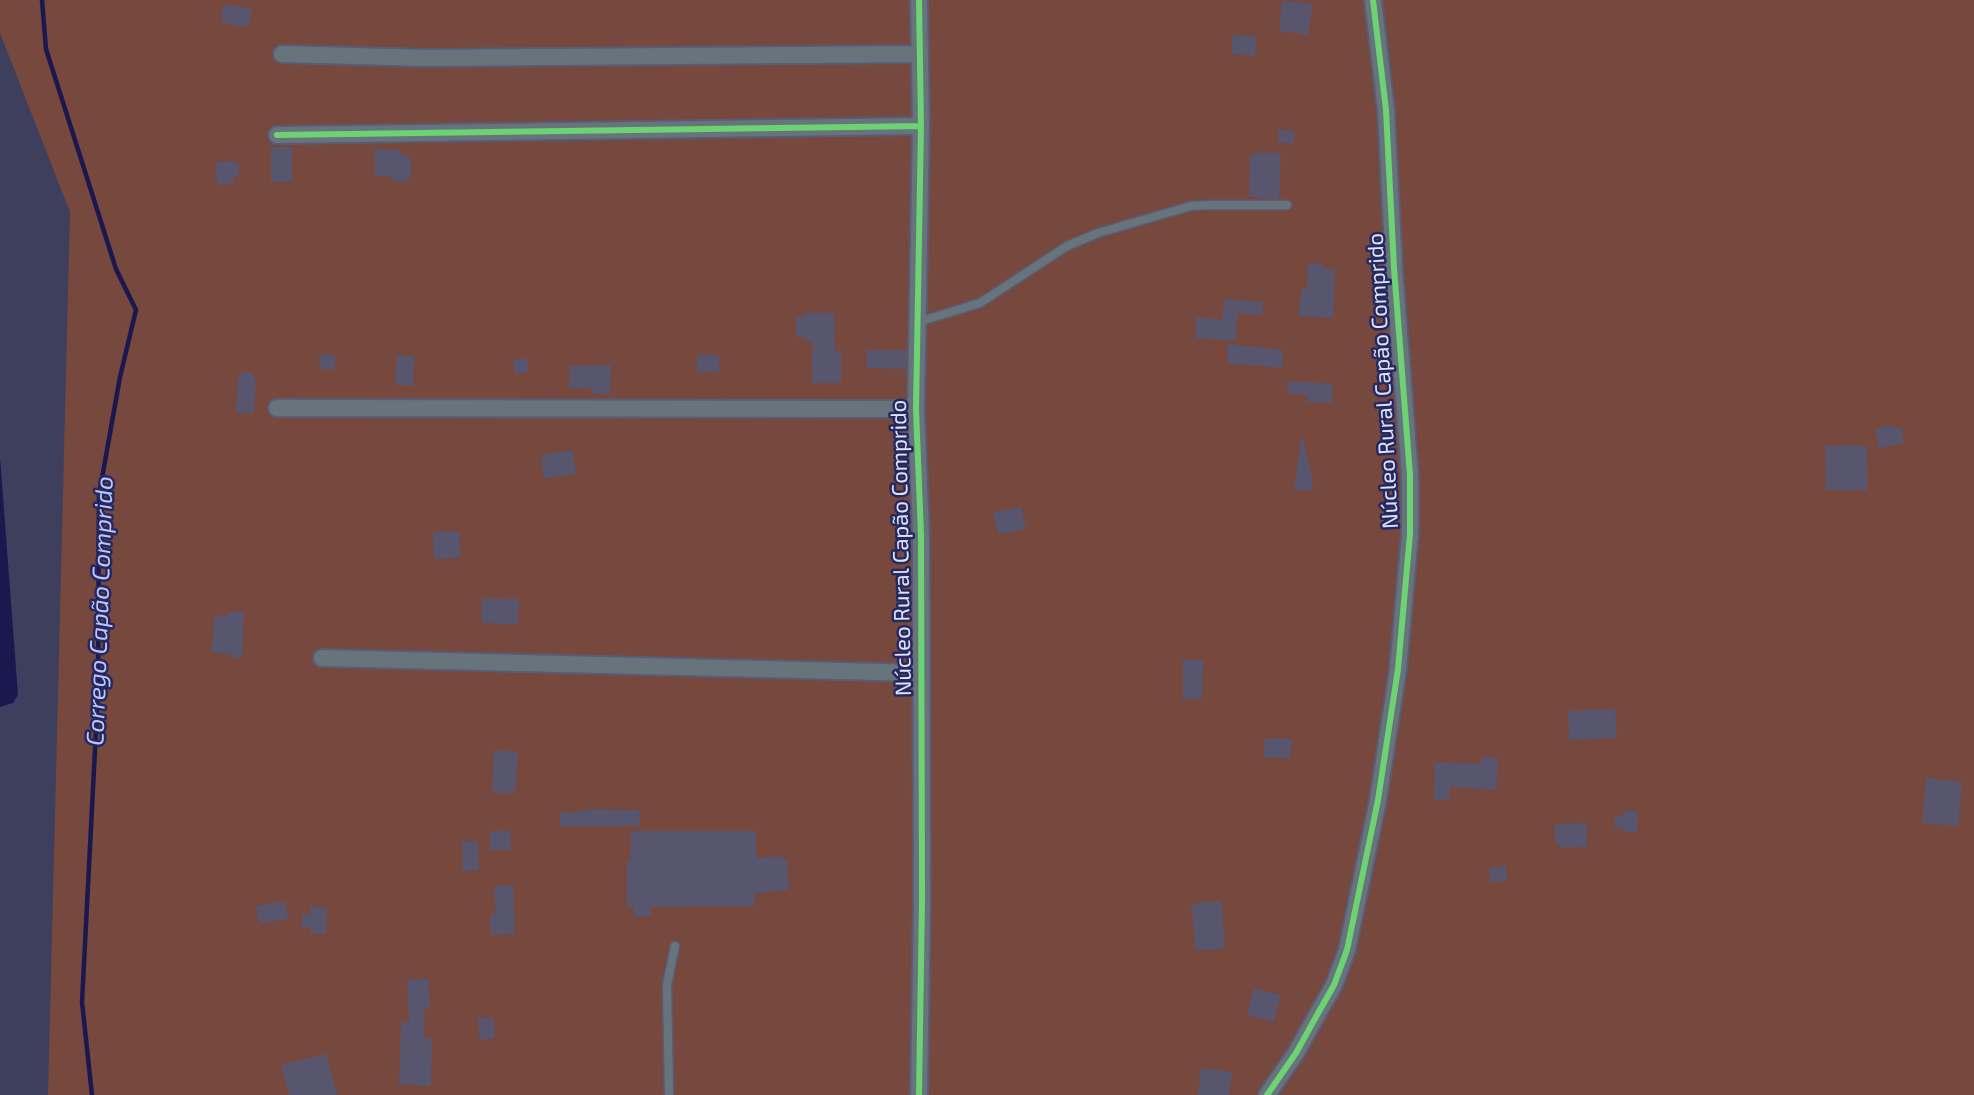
<!DOCTYPE html>
<html>
<head>
<meta charset="utf-8">
<style>
  body { margin:0 }
  canvas { display:block; background:#3d3f5d }
</style>
</head>
<body>
<canvas width="1974" height="1095"></canvas>
<script>
const ctx = document.querySelector('canvas').getContext('2d');
ctx.lineJoin = 'round';
function fillPath(path, color) {
  ctx.fillStyle = color;
  ctx.fill(path, 'evenodd');
}
function shape(rows) {
  const path = new Path2D();
  for (const r of rows) {
    path.moveTo(r[0], r[1]);
    for (let i = 2; i < r.length; i += 2) path.lineTo(r[i], r[i + 1]);
  }
  return path;
}
function trace(path, color, width, dash) {
  ctx.strokeStyle = color;
  ctx.lineWidth = width;
  ctx.lineCap = dash ? 'butt' : 'round';
  ctx.setLineDash(dash || []);
  ctx.stroke(path);
}
function write(font, color, halo, rows, align = 'center') {
  ctx.font = font + ' "Exo 2",sans-serif';
  ctx.lineWidth = 5;
  ctx.setLineDash([]);
  ctx.textBaseline = 'middle';
  ctx.strokeStyle = halo;
  ctx.fillStyle = color;
  for (const [text, x, y, turn = 0] of rows) {
    ctx.save();
    ctx.translate(x, y);
    ctx.rotate((+turn || 0) * Math.PI / 180);
    ctx.textAlign = isNaN(turn) ? turn : align;
    if (halo) ctx.strokeText(text, 0, 0);
    ctx.fillText(text, 0, 0);
    ctx.restore();
  }
}
fillPath(shape([
  [0,0,1974,0,1974,1095,48,1095,70,212,0,33]
]), '#77483e');
fillPath(shape([
  [0,457,18,695,13,703,0,707]
]), '#1a184f');
trace(shape([
  [42,0,46,49,116,269,136,310,120,377,99,495,98,691,82,1002,92,1095]
]), '#1a184f', 4.5);
fillPath(shape([
  [1282,1,1313,4,1308,35,1279,31],
  [224,4,252,9,249,27,221,23],
  [1233,34,1257,37,1255,56,1231,54],
  [1279,129,1295,131,1293,144,1278,142],
  [273,147,292,147,292,182,271,182,271,148],
  [374,149,400,150,400,155,408,155,408,158,411,158,411,177,408,177,409,181,392,181,392,176,375,176],
  [1254,153,1281,153,1279,199,1249,197,1250,155,1254,155],
  [236,161,236,164,239,164,239,177,233,177,233,184,217,185,216,162],
  [1308,263,1323,264,1323,268,1335,269,1333,318,1299,316,1301,288,1307,289],
  [1224,299,1263,302,1262,315,1238,313,1235,341,1195,338,1197,317,1222,320],
  [803,313,834,313,835,351,841,351,841,383,812,383,812,341,805,341,805,337,796,337,796,317,803,317],
  [1228,344,1283,350,1282,368,1227,363],
  [867,350,907,350,906,369,867,368],
  [319,355,335,355,335,369,320,369],
  [397,355,414,356,413,386,395,385],
  [697,355,719,355,719,372,697,372],
  [527,358,529,372,515,374,513,360],
  [611,365,610,394,591,393,591,388,569,388,570,366],
  [241,372,252,372,256,382,254,413,236,413,238,379,241,379],
  [1288,381,1333,384,1331,403,1306,401,1307,396,1305,395,1287,393],
  [1893,425,1893,428,1901,427,1904,443,1879,448,1875,429],
  [1303,438,1313,482,1312,491,1294,489,1301,439],
  [1844,445,1867,446,1868,490,1826,490,1825,446],
  [572,450,576,474,544,479,541,455],
  [1021,507,1026,529,998,534,993,513],
  [451,531,459,532,460,557,458,558,434,559,433,532],
  [482,598,519,599,518,624,481,623],
  [229,611,244,612,242,658,230,657,231,654,211,652,215,615,229,616],
  [1183,660,1203,660,1202,699,1183,699],
  [1615,709,1617,738,1569,740,1568,711],
  [1265,738,1292,739,1290,759,1264,757],
  [494,750,518,752,515,794,492,793],
  [1482,757,1498,758,1496,790,1450,787,1449,800,1434,799,1435,762,1481,764],
  [1926,778,1962,782,1958,826,1922,823],
  [586,809,639,810,640,826,560,826,560,812,576,813,576,811,587,811],
  [1624,811,1638,812,1637,833,1623,832,1623,828,1614,827,1615,815,1623,816],
  [1587,823,1587,847,1561,848,1555,841,1555,824],
  [490,831,510,831,511,850,490,850],
  [631,831,756,831,756,858,782,856,782,859,787,859,789,890,755,893,755,906,651,907,651,917,634,916,634,907,627,907,627,861,630,861],
  [478,841,479,870,463,871,462,842],
  [1506,866,1508,881,1491,882,1489,868],
  [513,885,515,934,491,935,490,915,496,914,494,886],
  [1221,901,1225,948,1196,951,1191,904],
  [280,902,285,902,288,919,259,923,256,906],
  [310,907,327,908,326,934,311,934,311,928,302,928,302,915,310,915],
  [428,978,430,1009,424,1009,424,1038,432,1038,431,1086,399,1084,401,1022,409,1023,407,980],
  [1254,988,1281,995,1274,1022,1247,1015],
  [493,1017,495,1038,480,1040,478,1018],
  [326,1054,337,1095,289,1095,281,1065],
  [1201,1068,1232,1072,1229,1095,1198,1095]
]), '#58566f');
const lane = shape([
  [918,322,980,303,1067,246,1098,233,1191,206,1210,205,1287,205],
  [669,1095,667,985,675,946]
]);
const street = shape([
  [919,0,921,126,916,409,921,535,922,899,919,1095],
  [282,54,426,58,920,54],
  [277,135,921,126],
  [277,408,916,409],
  [322,658,921,673],
  [1267,1095,1296,1053,1317,1015,1334,985,1347,950,1378,800,1398,669,1410,534,1410,475,1394,268,1386,110,1373,0]
]);
trace(lane, '#595c74', 11);
trace(street, '#595c74', 20);
trace(lane, '#68747c', 8);
trace(street, '#68747c', 16);
trace(shape([
  [919,0,921,126,916,409,921,535,922,899,919,1095],
  [277,135,921,126],
  [1267,1095,1296,1053,1317,1015,1334,985,1347,950,1378,800,1398,669,1410,534,1410,475,1394,268,1386,110,1373,0]
]), '#6cd273', 6);
write('22px', '#dee3fe', '#26295e', [
  ["Núcleo Rural Capão Comprido",1383,381,-93],
  ["Núcleo Rural Capão Comprido",901,548,-91]
]);
write('italic 24px', '#bdc6fe', '#26295e', [
  ["Corrego Capão Comprido",100,611,-88]
]);
</script>
</body>
</html>
